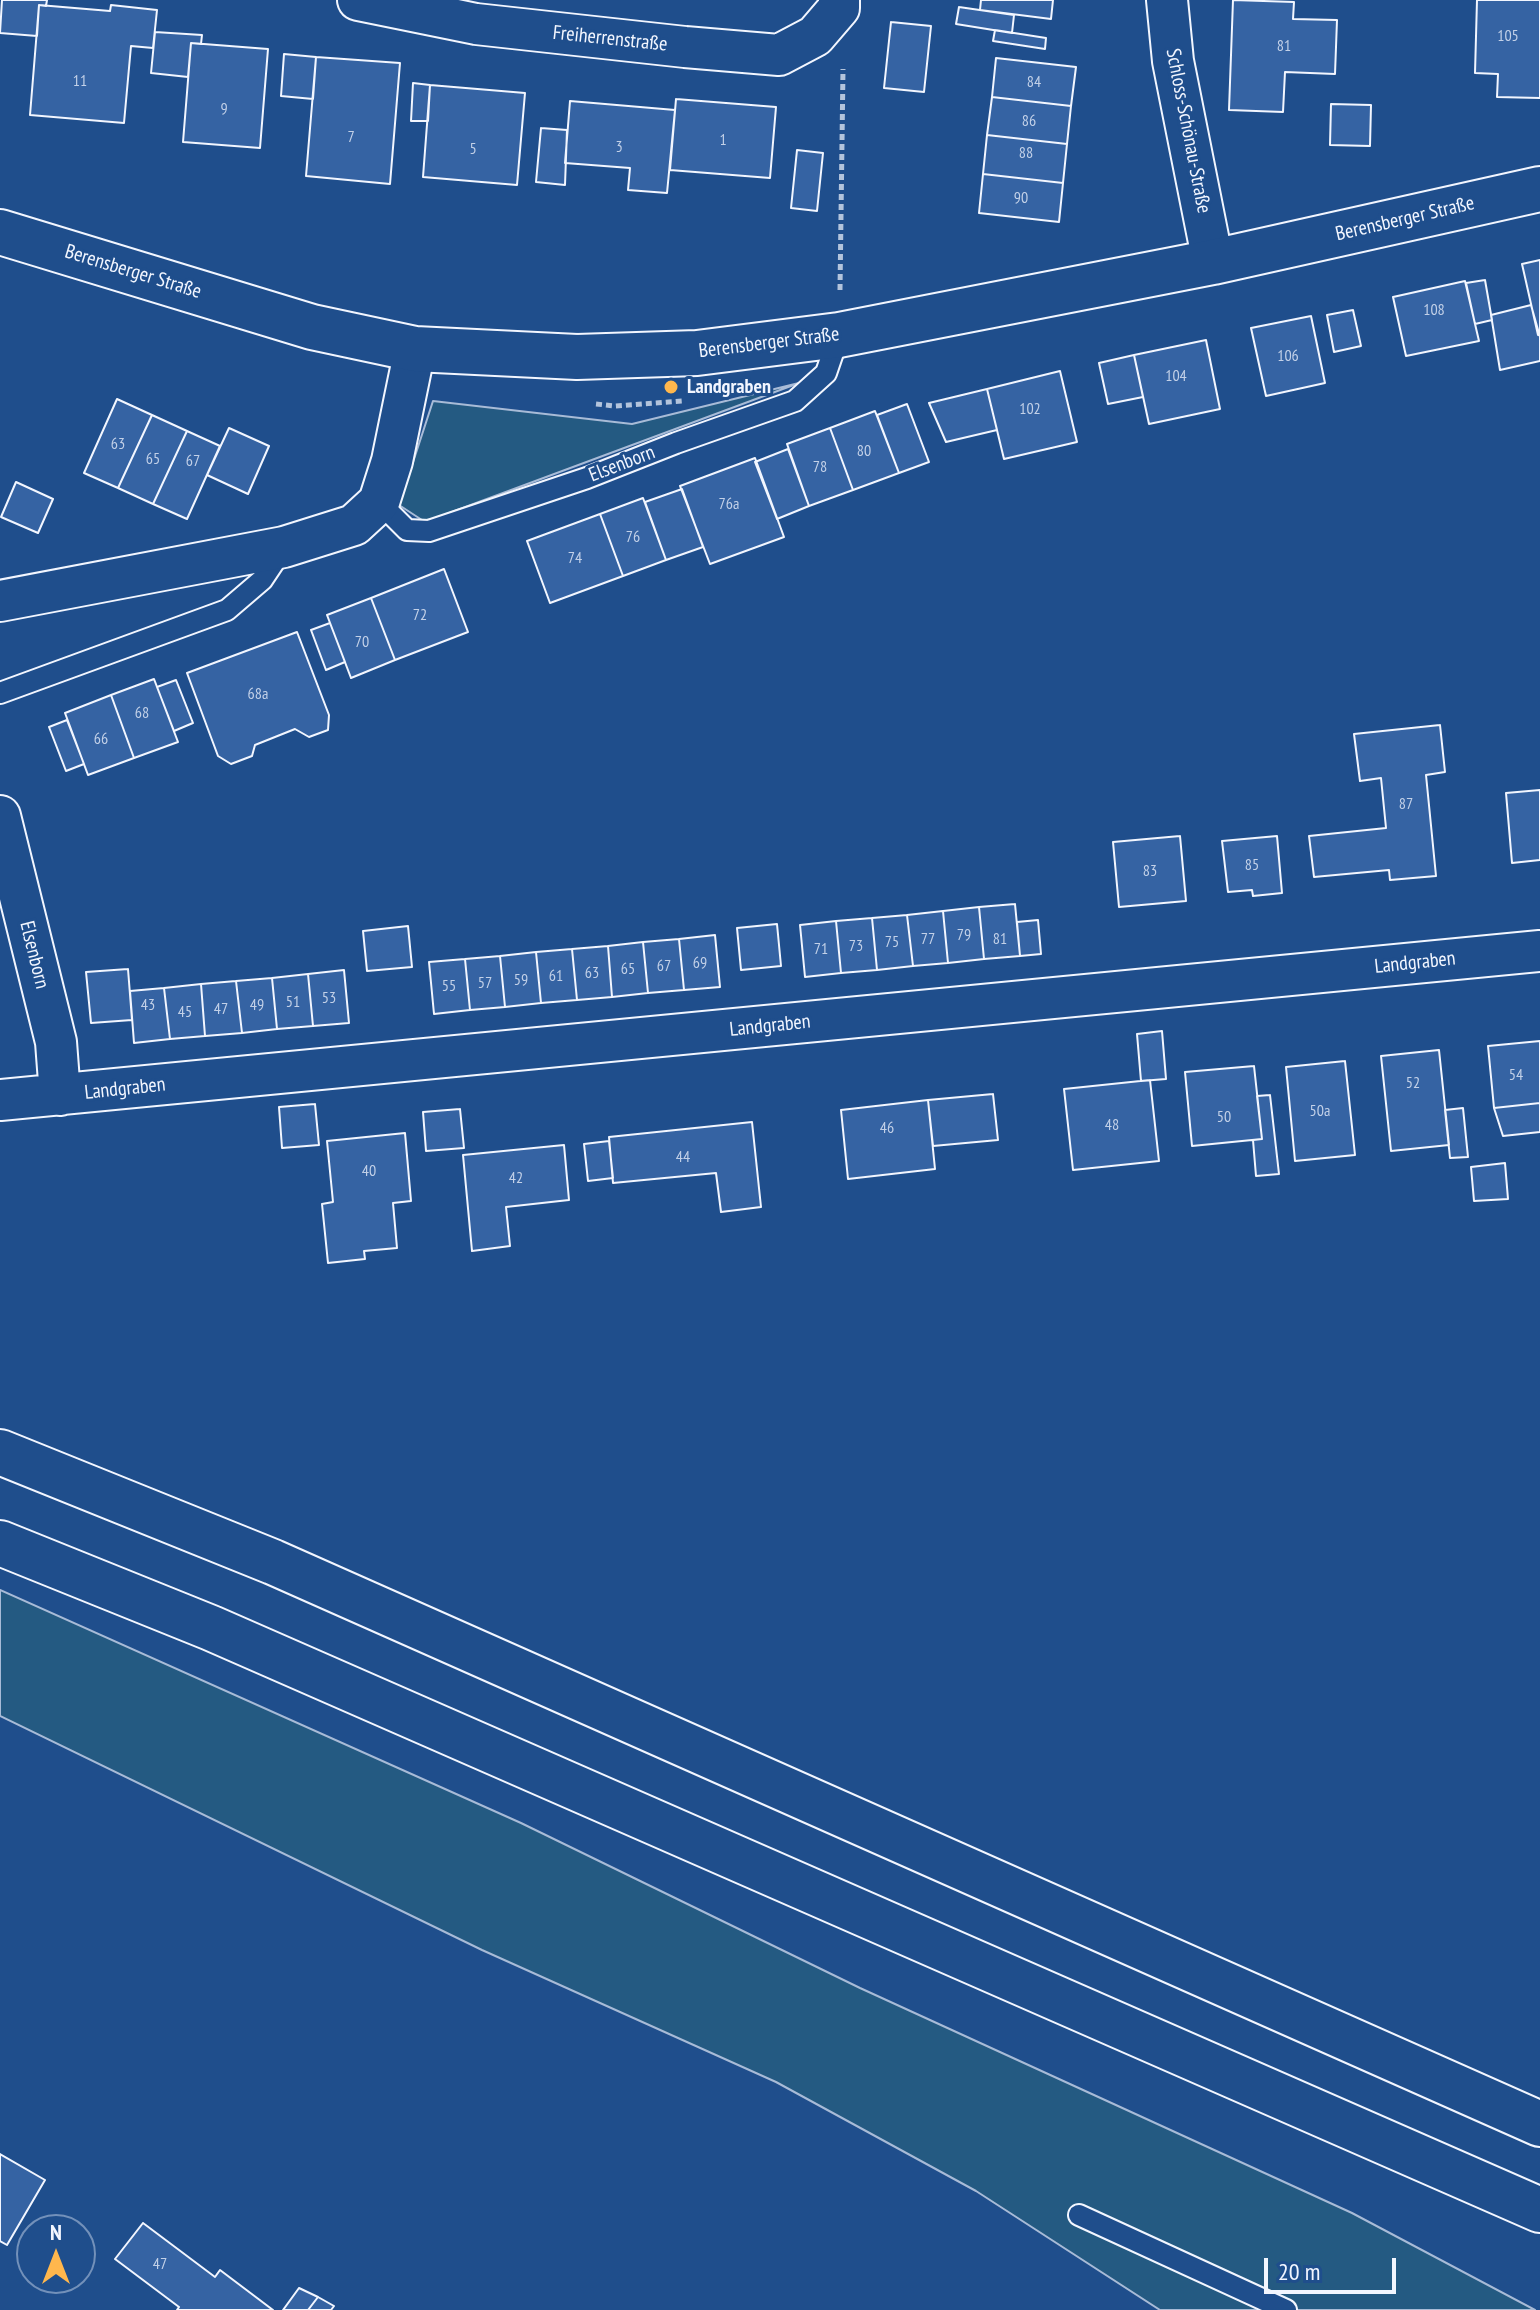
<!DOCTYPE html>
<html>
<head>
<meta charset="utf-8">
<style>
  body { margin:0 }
  #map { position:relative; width:1540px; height:2310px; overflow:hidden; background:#1f4e8c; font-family:"PT Sans Narrow",sans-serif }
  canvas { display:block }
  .north { position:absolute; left:16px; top:2214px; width:80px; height:80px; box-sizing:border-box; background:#1f4e8c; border:2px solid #7391ba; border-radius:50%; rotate:0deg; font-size:22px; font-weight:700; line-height:32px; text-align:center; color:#f2f6ff }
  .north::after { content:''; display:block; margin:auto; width:28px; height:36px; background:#ffb74d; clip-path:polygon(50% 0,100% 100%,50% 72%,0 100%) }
  .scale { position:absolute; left:1264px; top:2258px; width:132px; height:36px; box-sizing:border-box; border:4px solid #f2f6ff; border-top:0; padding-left:10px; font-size:24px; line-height:28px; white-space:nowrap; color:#f2f6ff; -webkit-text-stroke:6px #1f4e8c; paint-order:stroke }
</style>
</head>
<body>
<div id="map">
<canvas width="1540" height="2310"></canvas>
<div class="north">N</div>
<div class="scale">20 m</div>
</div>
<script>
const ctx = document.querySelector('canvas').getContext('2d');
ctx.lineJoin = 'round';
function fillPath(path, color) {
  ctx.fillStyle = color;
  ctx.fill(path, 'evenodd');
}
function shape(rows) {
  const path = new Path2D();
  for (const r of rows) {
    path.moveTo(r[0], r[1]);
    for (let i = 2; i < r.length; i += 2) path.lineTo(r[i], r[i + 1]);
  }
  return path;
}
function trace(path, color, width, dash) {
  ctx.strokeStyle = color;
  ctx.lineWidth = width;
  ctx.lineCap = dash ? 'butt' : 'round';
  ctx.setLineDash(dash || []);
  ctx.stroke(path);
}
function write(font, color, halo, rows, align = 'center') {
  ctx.font = font + ' "PT Sans Narrow",sans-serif';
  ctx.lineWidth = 6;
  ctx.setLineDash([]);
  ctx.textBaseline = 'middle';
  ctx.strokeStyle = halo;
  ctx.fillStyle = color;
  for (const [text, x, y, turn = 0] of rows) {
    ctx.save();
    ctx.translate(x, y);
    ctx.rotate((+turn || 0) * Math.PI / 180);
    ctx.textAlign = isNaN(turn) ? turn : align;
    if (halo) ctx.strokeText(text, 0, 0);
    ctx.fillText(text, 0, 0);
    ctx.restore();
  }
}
const green = shape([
  [799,383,425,522,399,505,433,401,632,424,799,383],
  [0,1590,521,1823,860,1988,1352,2213,1535,2310,1160,2310,976,2191,776,2082,482,1950,0,1716,0,1590]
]);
fillPath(green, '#245a82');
trace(green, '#a8bbd7', 2);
const building = shape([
  [2,0,47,0,46,6,39,5,37,36,0,33,2,0],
  [981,0,1053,0,1051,19,980,10,981,0],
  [1233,0,1294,2,1293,19,1337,20,1335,74,1285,72,1283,112,1229,110,1233,0],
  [1477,0,1540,0,1540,98,1497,97,1498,74,1475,73,1477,0],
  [39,5,110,11,111,5,157,10,153,48,131,46,124,123,30,115,39,5],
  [959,7,1014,15,1012,33,956,24,959,7],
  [891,22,931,26,924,92,884,88,891,22],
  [995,30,1046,38,1045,49,993,41,995,30],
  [155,32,202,35,201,44,191,43,188,77,151,73,155,32],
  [191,43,268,49,260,148,183,142,191,43],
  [284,54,316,57,313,99,281,96,284,54],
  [316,57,400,63,390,184,306,176,316,57],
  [996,58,1076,67,1071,106,992,97,996,58],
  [413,83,430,85,428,121,411,121,413,83],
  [430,85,525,93,517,185,423,177,430,85],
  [992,97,1071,106,1067,144,987,135,992,97],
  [676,99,776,107,770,178,670,170,676,99],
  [570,101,675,110,667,193,628,190,630,168,565,163,570,101],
  [1331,104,1371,105,1370,146,1330,145,1331,104],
  [541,128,567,130,565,185,536,182,541,128],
  [987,135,1067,144,1063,183,983,174,987,135],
  [797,150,823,153,817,211,791,208,797,150],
  [983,174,1063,183,1059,222,979,213,983,174],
  [1540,260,1540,335,1538,335,1522,264,1540,260],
  [1485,280,1492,320,1475,324,1466,283,1485,280],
  [1465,281,1479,341,1406,356,1393,297,1465,281],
  [1531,305,1540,337,1540,361,1500,370,1491,315,1531,305],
  [1353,310,1361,346,1334,352,1327,315,1353,310],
  [1311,316,1325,383,1266,396,1251,328,1311,316],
  [1206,340,1220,409,1149,424,1134,355,1206,340],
  [1134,355,1143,397,1108,404,1099,363,1134,355],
  [1060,371,1077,442,1004,459,987,389,1060,371],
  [987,389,997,430,946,442,929,403,987,389],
  [117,399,152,415,118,488,84,473,117,399],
  [907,404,929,462,899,473,877,415,907,404],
  [875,411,899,473,853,490,830,428,875,411],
  [152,415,187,431,153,504,118,488,152,415],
  [229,428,269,446,248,494,207,475,229,428],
  [830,428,853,490,809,506,787,444,830,428],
  [187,431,220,446,187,519,153,504,187,431],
  [788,449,809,506,777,519,755,462,788,449],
  [755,458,784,537,710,564,680,486,755,458],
  [16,482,53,499,38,533,1,517,16,482],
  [682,489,703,547,666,560,645,502,682,489],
  [643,498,666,560,623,576,600,514,643,498],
  [600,514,623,576,550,603,527,541,600,514],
  [444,569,468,632,395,660,371,598,444,569],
  [371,598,395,660,351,678,327,615,371,598],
  [330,623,345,662,326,670,311,630,330,623],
  [297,632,329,715,328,730,309,737,295,729,255,745,252,756,231,764,218,756,187,673,297,632],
  [154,679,178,742,134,758,111,695,154,679],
  [176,680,193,723,174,731,157,687,176,680],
  [111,695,134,758,88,775,65,713,111,695],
  [67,720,84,764,66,771,49,727,67,720],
  [1440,725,1445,772,1426,775,1436,876,1390,880,1389,870,1314,877,1309,836,1386,828,1381,778,1360,781,1354,734,1440,725],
  [1540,790,1540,860,1512,863,1506,793,1540,790],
  [1180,836,1186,901,1119,907,1113,842,1180,836],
  [1277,836,1282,893,1253,896,1252,890,1228,892,1222,841,1277,836],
  [1015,904,1020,956,984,959,979,907,1015,904],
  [979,907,984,959,948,963,943,911,979,907],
  [943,911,948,963,913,966,907,915,943,911],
  [907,915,913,966,877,970,872,918,907,915],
  [872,918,877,970,841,973,836,921,872,918],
  [1038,920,1041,954,1020,956,1017,922,1038,920],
  [836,921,841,973,805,977,800,925,836,921],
  [777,924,781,966,741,970,737,928,777,924],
  [408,926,412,967,367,971,363,931,408,926],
  [715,935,720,987,684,990,679,939,715,935],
  [679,939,684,990,648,993,643,942,679,939],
  [643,942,648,993,612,997,608,946,643,942],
  [608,946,612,997,577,1000,572,949,608,946],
  [572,949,577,1000,541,1003,536,952,572,949],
  [536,952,541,1003,505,1007,500,956,536,952],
  [500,956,505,1007,470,1010,465,959,500,956],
  [465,959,470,1010,434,1014,429,962,465,959],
  [128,969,132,1020,91,1023,86,972,128,969],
  [344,970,349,1023,313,1026,308,974,344,970],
  [308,974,313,1026,277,1029,272,978,308,974],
  [272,978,277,1029,242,1033,236,981,272,978],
  [236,981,242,1033,205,1036,201,984,236,981],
  [201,984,205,1036,170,1039,164,988,201,984],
  [164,988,170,1039,134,1043,130,991,164,988],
  [1162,1031,1166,1079,1141,1081,1137,1034,1162,1031],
  [1540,1041,1540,1103,1494,1108,1488,1046,1540,1041],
  [1439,1050,1449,1145,1391,1151,1381,1056,1439,1050],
  [1345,1061,1355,1155,1295,1161,1286,1067,1345,1061],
  [1254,1066,1262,1139,1192,1146,1185,1072,1254,1066],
  [1150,1080,1159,1161,1073,1170,1064,1089,1150,1080],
  [993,1094,998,1140,933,1146,928,1100,993,1094],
  [1270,1095,1279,1174,1256,1176,1253,1140,1262,1139,1257,1096,1270,1095],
  [928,1100,935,1169,848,1179,841,1110,928,1100],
  [1540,1103,1540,1132,1503,1136,1494,1108,1540,1103],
  [315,1104,319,1145,282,1148,279,1107,315,1104],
  [1463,1108,1468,1157,1450,1158,1445,1110,1463,1108],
  [460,1109,464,1148,426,1151,423,1112,460,1109],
  [752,1122,761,1207,721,1212,716,1173,613,1183,609,1137,752,1122],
  [405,1133,411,1201,393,1203,397,1248,364,1251,365,1259,328,1263,322,1204,333,1202,327,1141,405,1133],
  [609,1141,613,1178,588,1181,584,1144,609,1141],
  [564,1145,569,1200,506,1207,510,1246,472,1251,463,1155,564,1145],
  [1505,1163,1508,1199,1474,1201,1471,1167,1505,1163],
  [0,2154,45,2180,7,2245,0,2241,0,2154],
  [143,2223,215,2277,220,2270,273,2310,177,2310,179,2307,115,2259,143,2223],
  [299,2288,318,2297,308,2310,283,2310,299,2288],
  [318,2297,334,2306,331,2310,308,2310,318,2297]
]);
fillPath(building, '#3563a3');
trace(building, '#f2f6ff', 2);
const service = shape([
  [379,502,407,530,429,531,587,478,676,443,795,401,826,373,839,335],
  [0,693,227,610,262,580,282,550],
  [1079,2215,1286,2310]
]);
const minor = shape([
  [358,0,476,24,685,47,779,55,815,36,839,8,839,0],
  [1167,0,1173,61,1213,262],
  [0,601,284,547,354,525,379,502,392,461,415,349],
  [0,816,56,1042,60,1095],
  [0,1100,1540,951]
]);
const tertiary = shape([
  [0,232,312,327,415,349,577,357,697,353,839,335,1213,262,1540,189]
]);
const motorway = shape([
  [0,1452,273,1562,1540,2124],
  [0,1543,211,1628,1540,2210]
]);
trace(service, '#f2f6ff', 24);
trace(minor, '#f2f6ff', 44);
trace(tertiary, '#f2f6ff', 48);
trace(motorway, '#f2f6ff', 48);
trace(shape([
  [840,290,843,69],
  [596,404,615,406,682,401]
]), '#b3c4dc', 5, [6, 4]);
trace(service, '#1f4e8c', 20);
trace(minor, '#1f4e8c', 40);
trace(tertiary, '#1f4e8c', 44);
trace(motorway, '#1f4e8c', 44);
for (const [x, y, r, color] of [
  [671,387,8,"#ffb74d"]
]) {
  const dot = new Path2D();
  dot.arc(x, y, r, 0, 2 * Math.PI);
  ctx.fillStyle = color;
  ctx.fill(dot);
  trace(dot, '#1f4e8c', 3);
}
write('16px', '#c3d1e8', null, [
  ["105",1508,36],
  ["81",1284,46],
  ["11",80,81],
  ["84",1034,82],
  ["9",224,109],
  ["86",1029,121],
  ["7",351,137],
  ["1",723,140],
  ["3",619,147],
  ["5",473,149],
  ["88",1026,153],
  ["90",1021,198],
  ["108",1434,310],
  ["106",1288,356],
  ["104",1176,376],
  ["102",1030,409],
  ["63",118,444],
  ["80",864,451],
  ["65",153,459],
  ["67",193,461],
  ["78",820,467],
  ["76a",729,504],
  ["76",633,537],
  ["74",575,558],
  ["72",420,615],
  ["70",362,642],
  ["68a",258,694],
  ["68",142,713],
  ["66",101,739],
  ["87",1406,804],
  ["85",1252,865],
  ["83",1150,871],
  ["79",964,935],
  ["77",928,939],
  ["81",1000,939],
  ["75",892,942],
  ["73",856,946],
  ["71",821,949],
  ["69",700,963],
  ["67",664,966],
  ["65",628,969],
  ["63",592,973],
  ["61",556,976],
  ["59",521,980],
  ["57",485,983],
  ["55",449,986],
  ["53",329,998],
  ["51",293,1002],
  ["43",148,1005],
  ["49",257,1005],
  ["47",221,1009],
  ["45",185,1012],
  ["54",1516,1075],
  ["52",1413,1083],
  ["50a",1320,1111],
  ["50",1224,1117],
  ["48",1112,1125],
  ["46",887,1128],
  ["44",683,1157],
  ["40",369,1171],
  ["42",516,1178],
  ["47",160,2264]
]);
write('20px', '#f2f6ff', '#1f4e8c', [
  ["Freiherrenstraße",610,39,6],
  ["Schloss-Schönau-Straße",1188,131,79],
  ["Berensberger Straße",1405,219,-13],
  ["Berensberger Straße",133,272,17],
  ["Berensberger Straße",769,343,-7],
  ["Elsenborn",622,464,-21],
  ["Elsenborn",34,955,76],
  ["Landgraben",1415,963,-6],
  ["Landgraben",770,1026,-6],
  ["Landgraben",125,1089,-6]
]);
write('bold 20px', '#f2f6ff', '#1f4e8c', [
  ["Landgraben",687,387]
], 'left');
</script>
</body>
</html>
